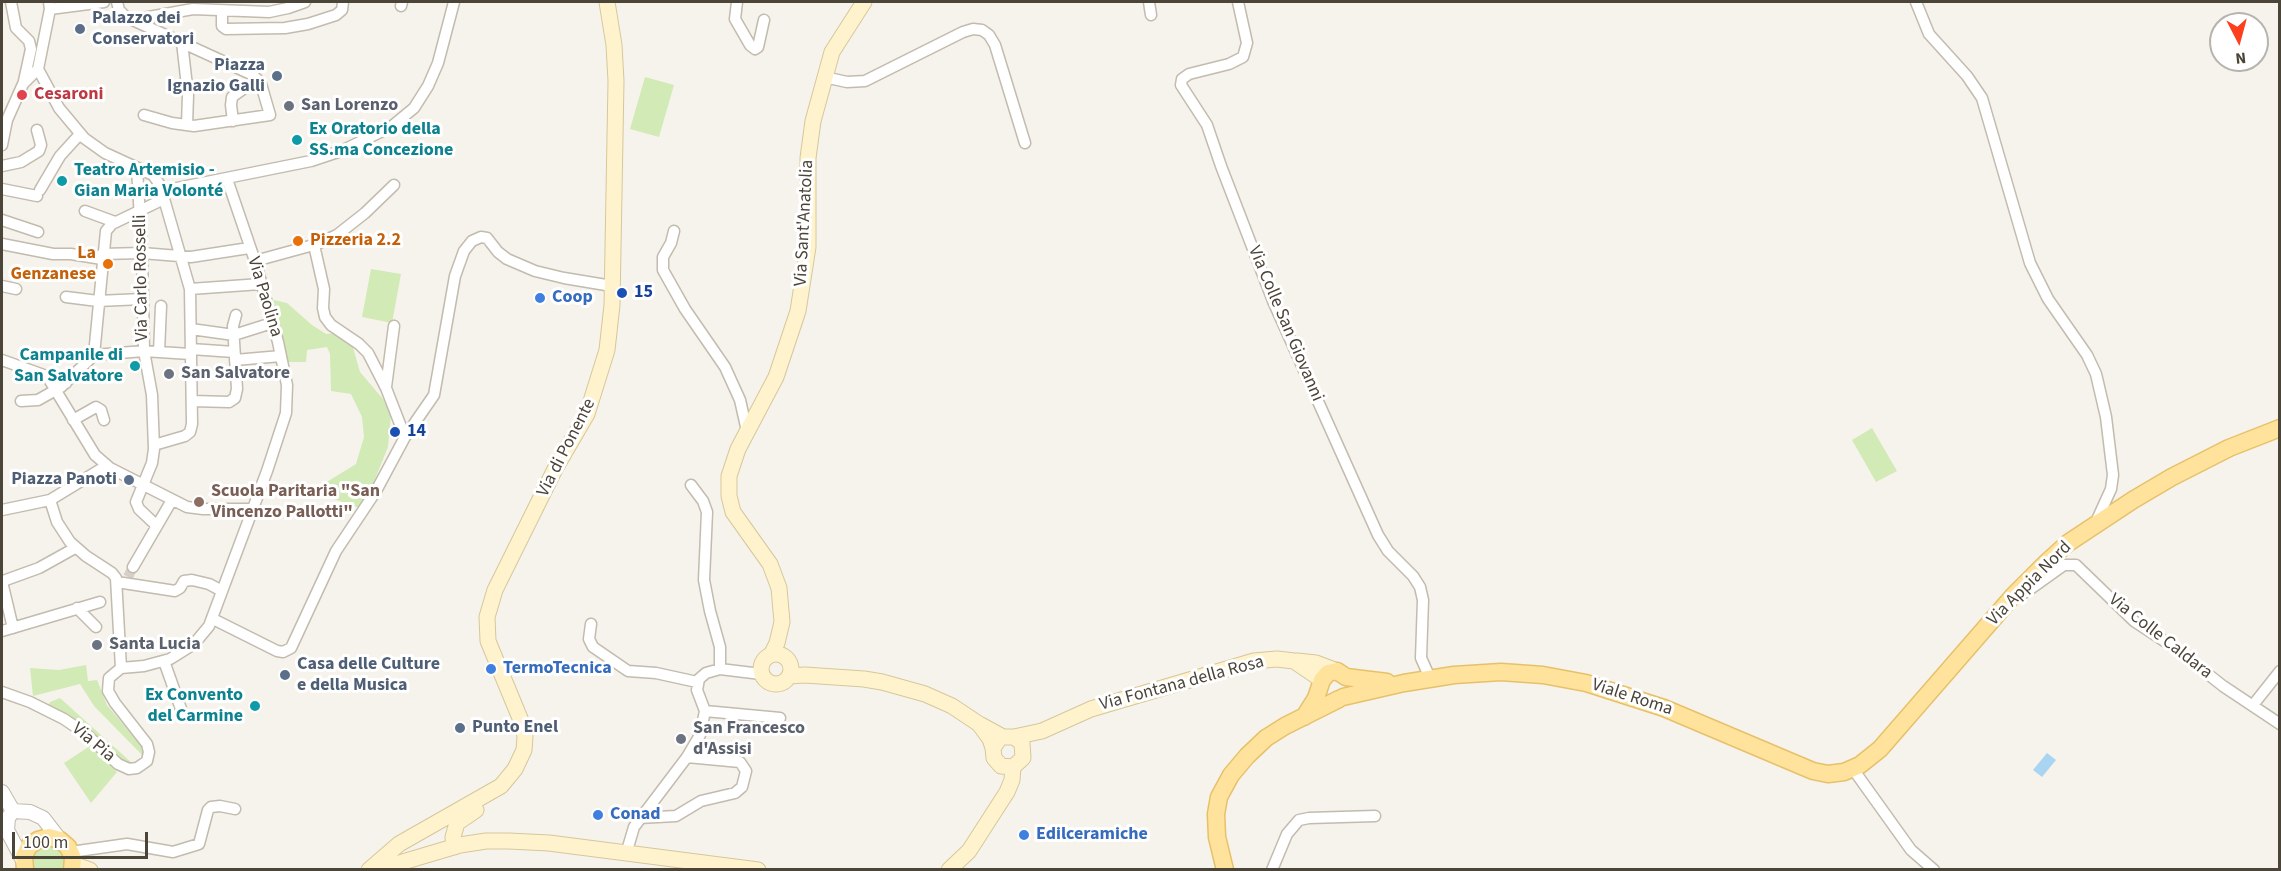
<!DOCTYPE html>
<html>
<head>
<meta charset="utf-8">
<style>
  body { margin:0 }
  #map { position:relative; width:2281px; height:871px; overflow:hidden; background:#f6f3ec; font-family:"Source Sans 3",sans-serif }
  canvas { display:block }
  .frame { position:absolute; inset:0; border:3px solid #4b4439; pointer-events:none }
  .north { position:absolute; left:2209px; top:12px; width:60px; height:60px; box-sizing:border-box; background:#fff; border:2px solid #b7b4b0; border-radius:50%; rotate:174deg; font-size:16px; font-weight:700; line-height:24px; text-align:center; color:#4b4439 }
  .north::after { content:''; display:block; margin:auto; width:21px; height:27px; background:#fc3f1d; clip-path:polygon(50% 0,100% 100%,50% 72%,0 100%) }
  .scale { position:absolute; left:12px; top:832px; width:136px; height:27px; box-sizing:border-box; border:3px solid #4b4439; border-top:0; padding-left:8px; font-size:18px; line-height:21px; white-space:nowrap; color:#4b4439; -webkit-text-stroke:4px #fff; paint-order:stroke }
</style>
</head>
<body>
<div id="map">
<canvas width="2281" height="871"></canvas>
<div class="frame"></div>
<div class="north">N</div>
<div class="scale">100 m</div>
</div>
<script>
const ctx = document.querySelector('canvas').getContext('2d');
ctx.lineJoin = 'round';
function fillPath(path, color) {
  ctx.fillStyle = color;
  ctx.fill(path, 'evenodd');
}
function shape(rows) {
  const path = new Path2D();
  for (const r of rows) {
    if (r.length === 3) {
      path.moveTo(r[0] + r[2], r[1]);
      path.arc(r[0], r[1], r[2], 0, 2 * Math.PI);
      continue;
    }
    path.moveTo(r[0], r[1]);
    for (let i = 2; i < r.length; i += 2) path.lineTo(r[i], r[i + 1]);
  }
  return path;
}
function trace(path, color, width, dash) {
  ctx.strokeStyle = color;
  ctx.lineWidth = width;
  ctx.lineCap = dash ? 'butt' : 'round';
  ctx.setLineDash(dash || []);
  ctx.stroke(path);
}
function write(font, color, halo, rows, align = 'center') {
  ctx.font = font + ' "Source Sans 3",sans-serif';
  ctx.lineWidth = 6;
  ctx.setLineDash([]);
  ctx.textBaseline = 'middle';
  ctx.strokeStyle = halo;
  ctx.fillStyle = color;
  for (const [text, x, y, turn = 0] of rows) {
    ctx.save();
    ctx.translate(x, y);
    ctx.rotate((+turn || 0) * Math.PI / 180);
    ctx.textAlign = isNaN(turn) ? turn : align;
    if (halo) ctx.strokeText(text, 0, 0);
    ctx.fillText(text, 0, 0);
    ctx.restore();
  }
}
fillPath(shape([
  [645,77,674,85,659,137,630,129],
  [371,269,401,274,392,323,362,317],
  [269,299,287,303,312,325,326,334,335,333,352,344,360,372,383,399,391,415,388,447,371,489,359,508,312,491,356,464,364,437,362,417,351,394,331,391,330,354,327,347,307,350,306,362,287,362],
  [1872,428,1897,471,1876,482,1852,440],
  [86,665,88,681,97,680,107,705,141,746,143,751,143,756,94,706,80,684,33,696,30,668,59,670],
  [60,698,132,763,121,762,89,730,71,717,52,710,48,706,50,702],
  [90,746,117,772,91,803,64,763],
  [52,844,66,856,66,869,32,869,32,854,35,849]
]), '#d2eab5');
fillPath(shape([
  [2047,753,2056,760,2042,777,2033,770]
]), '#a9d4f2');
trace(shape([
  [128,577,133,567]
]), '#d4d0c8', 10, [10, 5]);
const minor = shape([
  [11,2,16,28,29,41,31,49,24,81],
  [117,2,119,10,126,17,253,75,261,84,270,115,194,126,172,123,144,115],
  [737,2,735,19,750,45,755,49,758,47,764,20],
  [1149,2,1151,15],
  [1238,2,1247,43,1243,57,1229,64,1189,74,1182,79,1181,85,1207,125,1221,166,1273,301,1378,535,1388,551,1413,576,1420,587,1423,600,1421,658,1430,678],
  [1916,2,1929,34,1967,76,1982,98,2030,263,2048,299,2087,355,2096,374,2106,417,2113,475,2111,489,2096,522],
  [401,6,402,2],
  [50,9,104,2],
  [222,11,222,26,226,29,285,28,308,24,336,15,342,10,343,2],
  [132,20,193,9,269,12,288,8,305,2],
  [182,42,188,95,187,125],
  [38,69,59,108,84,138,105,153,153,175,160,185,190,289,192,424,190,432,185,436,154,445],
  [824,77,847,82,865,81,963,32,973,29,982,30,989,35,995,45,1025,143],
  [233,121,231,105,232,97,257,79],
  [2,145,7,120,23,84,38,69,50,9,49,2],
  [2,166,21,162,39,151,41,145,37,130],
  [137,168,142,253,144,351,152,395,154,449,152,463,136,502,139,509,157,526],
  [2,189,37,196],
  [40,190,60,156,80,134],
  [162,191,311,161,341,151,391,127,414,108,428,86,438,63,454,2],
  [85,211,115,222],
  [2,220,38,232],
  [674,231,671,243,663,257,663,270,685,309,725,367,740,400,747,431],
  [2,244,53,254,71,254,102,259],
  [314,245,324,289,323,308,325,317,331,325,359,344,368,353,386,388,405,437],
  [102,254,142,253,191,257,249,248],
  [255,261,317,244,337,235,365,213,394,185],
  [2,286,16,289],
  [190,289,261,284],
  [66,297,98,301,142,299],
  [191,329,234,335,272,323],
  [191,349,234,352],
  [159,352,161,306],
  [94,355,144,351,190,354],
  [2,360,66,383],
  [235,360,281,356],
  [47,376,95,455,110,468,187,507,203,509,253,509],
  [386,387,394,326],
  [21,401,38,400,61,387,94,355,106,231,112,224,164,199],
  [192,401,229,402,235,398,237,389,233,326,236,315],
  [73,420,96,407,101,410,104,420],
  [691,485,703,501,707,512,704,580,710,611,720,647,720,669],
  [50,500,57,522,70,542,86,556,112,573,116,578,121,668],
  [2,510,50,500,106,466],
  [133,567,172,500],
  [117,582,175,591,180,588,184,581,192,580,209,584,222,591],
  [2020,595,2029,590,2064,565,2076,565,2134,621,2172,646,2223,686,2280,724],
  [77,608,96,627],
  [213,619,277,651,283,652,291,648,336,551,376,491,405,437,434,395,455,276,464,251,472,241,481,237,487,238,498,252,507,259,535,271,564,278,612,286],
  [591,624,589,639,593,647,628,671,656,673,697,682],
  [13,628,3,586,3,581,39,568,75,548],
  [2,631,100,602],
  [164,661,181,709],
  [121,668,144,666,170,659,194,644,209,626,267,471,286,413,287,385,278,342,256,264,227,179],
  [2,692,30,702,64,719,86,734,118,764,129,769,137,768,147,761,149,752,147,744,115,703,108,691,109,678,121,668],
  [2253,705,2280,671],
  [705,711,780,718],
  [1853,769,1911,850,1934,870],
  [639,818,676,816,701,801,735,793,742,787,746,771,740,762,687,757],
  [71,852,127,844,173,852,199,844,208,810,211,807,220,806,235,809],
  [626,854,634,827,687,757,700,735,705,711,697,690,699,679,706,673,720,669,761,674],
  [1272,870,1287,834,1299,820,1309,818,1375,816]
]);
const tertiary = shape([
  [2,792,13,811],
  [24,862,7,830,8,818,13,811,30,812,43,818,60,840]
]);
const secondary = shape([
  [776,669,15],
  [771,655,777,643,782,622,779,588,770,564,733,512,729,496,729,476,738,449,776,377,798,311,808,247,808,158,813,121,832,52,864,2],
  [1297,661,1316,663,1337,671],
  [789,676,805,675,864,679,882,682,925,694,952,706,979,724,990,739,993,748],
  [981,725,1003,737,1014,737,1022,743,1023,758,1013,767,1001,766,994,758,993,748,999,739,1003,737],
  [1014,737,1042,731,1091,709,1254,661,1277,659,1294,661,1322,680],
  [454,847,453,837,457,823,476,810],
  [73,864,90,870],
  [369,870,399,844,501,786,515,769,524,750,525,737,522,723,488,641,487,617,495,590,555,469,587,414,607,350,612,305,616,81,614,45,607,2],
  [376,870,460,845,486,841,509,841,549,843,758,870],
  [949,870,969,851,1007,792,1012,780,1013,767]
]);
const primary = shape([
  [1343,697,1404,683,1454,675,1501,672,1543,675,1586,683,1664,708,1813,771,1828,774,1844,772,1860,765,1880,749,2013,596,2047,562,2068,543,2133,500,2172,477,2229,448,2280,428],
  [1304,717,1316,698,1322,680,1328,673,1337,671,1346,677,1387,682],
  [25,870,24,856,29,846,38,840,49,837,60,840,68,847,73,858,72,870],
  [1225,870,1217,837,1216,814,1219,797,1231,775,1247,756,1266,738,1285,726,1339,699]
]);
trace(minor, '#c2bbae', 13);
trace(tertiary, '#c2bbae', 16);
trace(secondary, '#d6c79b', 17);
trace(primary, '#e6c16a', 19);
trace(minor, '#fff', 10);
trace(tertiary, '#fff', 14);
trace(secondary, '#fff3cd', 15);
trace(primary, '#ffe39c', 16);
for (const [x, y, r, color] of [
  [80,29,6,"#5c6f8a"],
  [277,76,6,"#5c6f8a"],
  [22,95,6,"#e0444e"],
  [289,106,6,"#6b7280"],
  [297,140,6,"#0f9aa8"],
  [62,181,6,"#0f9aa8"],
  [298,241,6,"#e8710a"],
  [108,264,6,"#e8710a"],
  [622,293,6,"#1a4fb4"],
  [540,298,6,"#3f7fe0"],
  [135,366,6,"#0f9aa8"],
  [169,374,6,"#6b7280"],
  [395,432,6,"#1a4fb4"],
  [129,480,6,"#5c6f8a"],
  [199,502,6,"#8d6e63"],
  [97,645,6,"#6b7280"],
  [491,669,6,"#3f7fe0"],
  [285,675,6,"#5c6f8a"],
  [255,706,6,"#0f9aa8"],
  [460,728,6,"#5c6f8a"],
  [681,739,6,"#6b7280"],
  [598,815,6,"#3f7fe0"],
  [1024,835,6,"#3f7fe0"]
]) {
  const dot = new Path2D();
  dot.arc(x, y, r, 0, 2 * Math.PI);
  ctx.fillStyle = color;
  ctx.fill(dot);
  trace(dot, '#fff', 2);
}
write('bold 18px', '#4e5e75', '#fff', [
  ["Palazzo dei",92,19],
  ["Conservatori",92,40],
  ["Piazza",265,66,"right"],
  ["Ignazio Galli",265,87,"right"],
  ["Piazza Panoti",117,480,"right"],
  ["Casa delle Culture",297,665],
  ["e della Musica",297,686],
  ["Punto Enel",472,728]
], 'left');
write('bold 18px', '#be3a42', '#fff', [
  ["Cesaroni",34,95]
], 'left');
write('bold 18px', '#5b616d', '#fff', [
  ["San Lorenzo",301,106],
  ["San Salvatore",181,374],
  ["Santa Lucia",109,645],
  ["San Francesco",693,729],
  ["d'Assisi",693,750]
], 'left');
write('bold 18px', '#0d838f', '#fff', [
  ["Ex Oratorio della",309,130],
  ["SS.ma Concezione",309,151],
  ["Teatro Artemisio -",74,171],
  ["Gian Maria Volonté",74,192],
  ["Campanile di",123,356,"right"],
  ["San Salvatore",123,377,"right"],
  ["Ex Convento",243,696,"right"],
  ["del Carmine",243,717,"right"]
], 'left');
write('18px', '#4b4439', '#fff', [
  ["Via Sant'Anatolia",805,223,-87],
  ["Via Carlo Rosselli",142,278,-91],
  ["Via Paolina",264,297,73],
  ["Via Colle San Giovanni",1285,324,67],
  ["Via di Ponente",567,448,-63],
  ["Via Appia Nord",2030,584,-45],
  ["Via Colle Caldara",2160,637,38],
  ["Via Fontana della Rosa",1182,684,-15],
  ["Viale Roma",1632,698,18],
  ["Via Pia",93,743,40]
]);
write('bold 18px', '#c56008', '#fff', [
  ["Pizzeria 2.2",310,241],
  ["La",96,254,"right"],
  ["Genzanese",96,275,"right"]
], 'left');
write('bold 18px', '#164399', '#fff', [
  ["15",634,293],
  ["14",407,432]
], 'left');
write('bold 18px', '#366cbe', '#fff', [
  ["Coop",552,298],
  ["TermoTecnica",503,669],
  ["Conad",610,815],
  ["Edilceramiche",1036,835]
], 'left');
write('bold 18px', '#785e54', '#fff', [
  ["Scuola Paritaria \"San",211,492],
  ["Vincenzo Pallotti\"",211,513]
], 'left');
</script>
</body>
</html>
